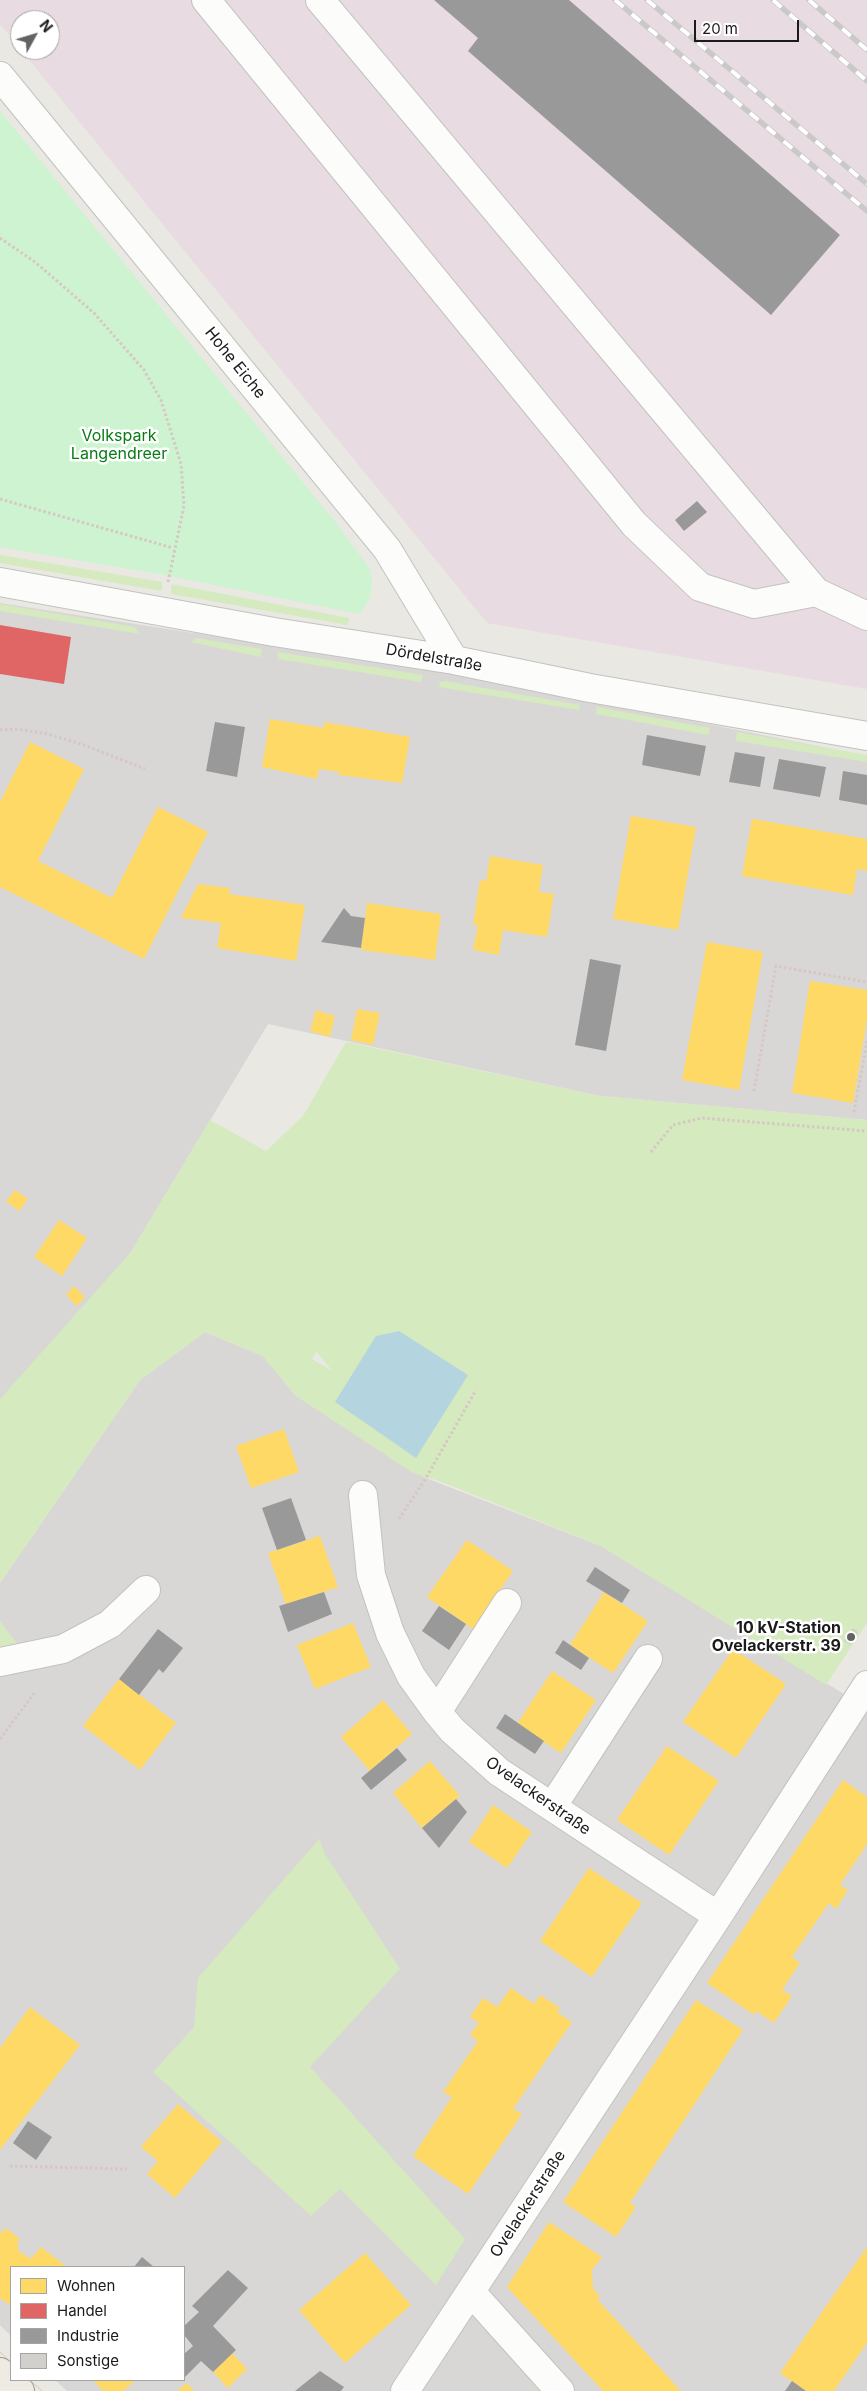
<!DOCTYPE html>
<html>
<head>
<meta charset="utf-8">
<style>
  body { margin:0 }
  #map { position:relative; width:867px; height:2391px; overflow:hidden; background:#eae8e3; font-family:Inter,sans-serif }
  canvas { display:block }
  .legend { position:absolute; left:10px; top:2266px; width:175px; height:115px; box-sizing:border-box; background:#fff; border:1px solid #a4a4a4; margin:0; padding:6px 9px; list-style:none; font-size:15px; color:#1b1b1b }
  .legend li { display:flex; align-items:center; gap:10px; height:25px }
  .legend b { width:25px; border:1px solid #a4a4a4 }
  .north { position:absolute; left:10px; top:10px; width:50px; height:50px; box-sizing:border-box; background:#fff; border:1px solid #a4a4a4; border-radius:50%; rotate:51deg; font-size:14px; font-weight:700; line-height:20px; text-align:center; color:#1b1b1b }
  .north::after { content:''; display:block; margin:auto; width:18px; height:22px; background:#636361; clip-path:polygon(50% 0,100% 100%,50% 72%,0 100%) }
  .scale { position:absolute; left:694px; top:20px; width:105px; height:22px; box-sizing:border-box; border:2px solid #1b1b1b; border-top:0; padding-left:6px; font-size:15px; line-height:18px; white-space:nowrap; color:#1b1b1b; -webkit-text-stroke:4px #fff; paint-order:stroke }
</style>
</head>
<body>
<div id="map">
<canvas width="867" height="2391"></canvas>
<ul class="legend">
<li><b style="height:14px;background:#ffd966"></b>Wohnen</li>
<li><b style="height:14px;background:#e06666"></b>Handel</li>
<li><b style="height:14px;background:#999"></b>Industrie</li>
<li><b style="height:14px;background:#d2d0cc"></b>Sonstige</li>
</ul>
<div class="north">N</div>
<div class="scale">20 m</div>
</div>
<script>
const ctx = document.querySelector('canvas').getContext('2d');
ctx.lineJoin = 'round';
function fillPath(path, color) {
  ctx.fillStyle = color;
  ctx.fill(path, 'evenodd');
}
function shape(rows) {
  const path = new Path2D();
  for (const r of rows) {
    path.moveTo(r[0], r[1]);
    for (let i = 2; i < r.length; i += 2) path.lineTo(r[i], r[i + 1]);
  }
  return path;
}
function trace(path, color, width, dash) {
  ctx.strokeStyle = color;
  ctx.lineWidth = width;
  ctx.lineCap = dash ? 'butt' : 'round';
  ctx.setLineDash(dash || []);
  ctx.stroke(path);
}
function write(font, color, halo, rows, align = 'center') {
  ctx.font = font + ' Inter,sans-serif';
  ctx.lineWidth = 5;
  ctx.setLineDash([]);
  ctx.textBaseline = 'middle';
  ctx.strokeStyle = halo;
  ctx.fillStyle = color;
  for (const [text, x, y, turn = 0] of rows) {
    ctx.save();
    ctx.translate(x, y);
    ctx.rotate((+turn || 0) * Math.PI / 180);
    ctx.textAlign = isNaN(turn) ? turn : align;
    if (halo) ctx.strokeText(text, 0, 0);
    ctx.fillText(text, 0, 0);
    ctx.restore();
  }
}
fillPath(shape([
  [0,603,464,675,867,756,867,1120,600,1096,268,1024,131,1252,0,1404],
  [205,1332,263,1356,296,1396,426,1478,601,1546,867,1708,867,2391,67,2391,55,2380,184,2380,184,2267,11,2267,11,2336,0,2325,0,1583,140,1380]
]), '#d9d7d5');
fillPath(shape([
  [0,0,867,0,867,689,487,623,21,50,50,50,50,20,20,20,20,48,0,24]
]), '#e8dbe2');
fillPath(shape([
  [0,555,162,582,162,591,0,563],
  [171,584,349,618,348,625,171,594],
  [0,604,135,627,140,634,0,611],
  [196,638,262,649,261,657,191,642],
  [278,652,423,675,421,682,278,659],
  [445,681,580,705,579,710,439,687,440,682],
  [597,707,710,728,708,735,596,714],
  [737,732,867,755,867,762,736,741],
  [346,1042,600,1096,867,1120,867,1623,826,1685,601,1546,442,1482,413,1473,296,1396,263,1356,205,1332,140,1380,0,1583,0,1399,131,1252,210,1120,266,1151,303,1116],
  [317,1351,317,1352,332,1371,312,1359],
  [0,1621,19,1646,0,1652],
  [319,1839,325,1854,400,1969,310,2067,465,2239,436,2285,340,2189,311,2216,153,2072,194,2027,198,1978]
]), '#d5eabf');
fillPath(shape([
  [0,111,337,524,370,569,372,581,370,598,360,614,164,575,0,547]
]), '#cef3d0');
fillPath(shape([
  [399,1331,468,1375,416,1458,335,1402,376,1336]
]), '#b4d5e0');
fillPath(shape([
  [270,719,324,728,324,722,410,737,402,783,339,775,339,772,319,769,317,779,262,767],
  [30,742,84,769,38,861,112,898,158,807,208,832,144,959,0,887,0,802],
  [631,816,696,827,678,930,613,919],
  [752,819,867,839,867,871,857,869,853,895,742,876],
  [490,856,543,865,539,892,554,894,547,937,503,930,499,955,473,950,478,925,473,925,480,880,486,881],
  [198,884,230,888,229,894,305,905,296,961,217,948,221,923,181,918],
  [367,903,441,914,435,960,361,950],
  [707,942,763,952,739,1090,682,1080],
  [810,981,867,990,867,1019,853,1103,792,1093],
  [357,1009,380,1013,373,1045,351,1040],
  [316,1010,335,1016,330,1037,310,1031],
  [15,1190,28,1199,19,1211,6,1201],
  [59,1220,87,1238,62,1276,34,1257],
  [74,1286,85,1297,77,1306,66,1295],
  [284,1429,299,1472,251,1488,236,1446],
  [320,1536,338,1587,286,1605,268,1553],
  [467,1540,513,1571,473,1629,427,1597],
  [604,1592,648,1621,613,1673,570,1645],
  [353,1623,371,1667,315,1689,297,1645],
  [733,1649,786,1684,736,1758,683,1722],
  [552,1671,596,1700,561,1753,517,1724],
  [119,1679,176,1723,140,1770,83,1726],
  [383,1700,412,1734,370,1771,341,1737],
  [667,1746,719,1781,669,1855,617,1820],
  [430,1761,460,1796,422,1828,393,1793],
  [843,1780,867,1797,867,1844,840,1885,848,1890,836,1909,829,1903,792,1957,800,1963,782,1990,792,1996,774,2023,756,2011,754,2015,707,1983],
  [493,1805,532,1832,507,1868,469,1842],
  [589,1868,642,1903,592,1977,540,1941],
  [511,1988,534,2004,540,1995,560,2008,557,2012,572,2022,513,2109,522,2114,468,2194,413,2156,452,2097,443,2092,478,2041,470,2035,479,2023,470,2017,483,1998,497,2007],
  [696,2000,743,2030,630,2203,636,2207,616,2237,563,2202],
  [30,2007,80,2045,0,2150,0,2048],
  [178,2104,222,2142,175,2198,147,2174,158,2161,141,2147],
  [549,2222,602,2257,592,2270,593,2288,600,2297,597,2299,681,2391,603,2391,507,2287],
  [6,2228,20,2239,17,2243,19,2245,17,2248,20,2252,31,2259,41,2247,67,2267,11,2267,11,2306,0,2298,0,2230,3,2233],
  [867,2247,867,2343,834,2391,806,2391,780,2373],
  [365,2253,411,2305,345,2363,299,2310],
  [232,2353,247,2369,228,2388,213,2372],
  [93,2380,136,2380,123,2391,103,2391],
  [187,2383,194,2391,177,2391]
]), '#ffd966');
fillPath(shape([
  [0,625,71,637,64,684,0,674]
]), '#e06666');
fillPath(shape([
  [434,0,569,0,840,235,771,315,468,51,478,38],
  [697,501,707,512,684,531,675,520],
  [215,722,245,727,237,777,206,771],
  [647,735,706,746,700,776,642,765],
  [735,752,765,757,760,787,729,782],
  [779,759,826,767,820,797,773,789],
  [843,771,867,775,867,805,839,800],
  [344,908,351,916,365,918,361,948,321,942],
  [590,959,621,965,606,1051,575,1045],
  [291,1498,306,1540,277,1550,262,1508],
  [595,1567,630,1590,622,1603,586,1581],
  [324,1592,332,1614,288,1632,279,1606],
  [439,1606,466,1624,449,1650,422,1631],
  [158,1629,183,1648,163,1673,159,1669,139,1695,119,1679],
  [563,1640,589,1658,581,1670,555,1653],
  [505,1714,544,1741,535,1754,496,1728],
  [397,1748,407,1760,371,1790,361,1778],
  [456,1799,467,1812,439,1848,422,1828],
  [28,2121,52,2137,36,2160,13,2143],
  [142,2257,154,2267,134,2267],
  [228,2270,248,2288,213,2326,236,2350,213,2372,201,2361,184,2378,184,2354,193,2346,184,2335,184,2326,199,2312,192,2306],
  [320,2371,344,2387,341,2391,295,2391],
  [792,2381,806,2391,785,2391]
]), '#999');
fillPath(shape([
  [853,1628,858,1632,850,1645,844,1641]
]), '#d2d0cc');
const minor = shape([
  [206,0,634,524,700,587,754,604,816,592],
  [320,0,816,592,867,616],
  [0,76,387,549,454,660],
  [0,582,274,632,454,660,590,688,867,736],
  [363,1495,371,1575,390,1633,411,1676,437,1712,452,1730,499,1772,718,1916],
  [0,1662,63,1649,110,1624,146,1590],
  [437,1712,507,1603],
  [552,1807,648,1659],
  [471,2292,560,2391],
  [405,2391,718,1916,867,1685]
]);
const major = shape([
  [0,2372,20,2391]
]);
trace(minor, '#c2c2bf', 30);
trace(major, '#a09680', 30);
trace(shape([
  [0,238,35,262,94,313,144,370,161,400,181,464,184,506,168,582],
  [0,499,173,548],
  [0,730,16,729,48,734,84,745,145,769],
  [754,1091,776,966,867,982],
  [854,1112,867,1041],
  [651,1152,673,1125,701,1118,867,1131],
  [399,1519,426,1478,476,1390],
  [0,1739,35,1692],
  [10,2166,127,2169]
]), '#d6c7c3', 3, [2.5, 2.5]);
trace(minor, '#fcfcfb', 28);
trace(major, '#f0ebe2', 28);
trace(shape([
  [0,2352,11,2362],
  [30,2380,42,2391]
]), '#c9c9c8', 1);
const rail = shape([
  [615,0,867,211],
  [647,0,867,184],
  [773,0,867,81],
  [809,0,867,50]
]);
trace(rail, '#c9c9c8', 5.5);
trace(rail, '#fff', 4, [11]);
for (const [x, y, r, color] of [
  [851,1637,5,"#636361"]
]) {
  const dot = new Path2D();
  dot.arc(x, y, r, 0, 2 * Math.PI);
  ctx.fillStyle = color;
  ctx.fill(dot);
  trace(dot, '#fff', 2);
}
write('16px', '#1b1b1b', '#fff', [
  ["Hohe Eiche",235,363,51],
  ["Dördelstraße",434,658,10],
  ["Ovelackerstraße",538,1796,35],
  ["Ovelackerstraße",528,2204,-57]
]);
write('16px', '#067c13', '#fff', [
  ["Volkspark",119,436],
  ["Langendreer",119,454]
]);
write('bold 16px', '#1b1b1b', '#fff', [
  ["10 kV-Station",841,1628],
  ["Ovelackerstr. 39",841,1646]
], 'right');
</script>
</body>
</html>
